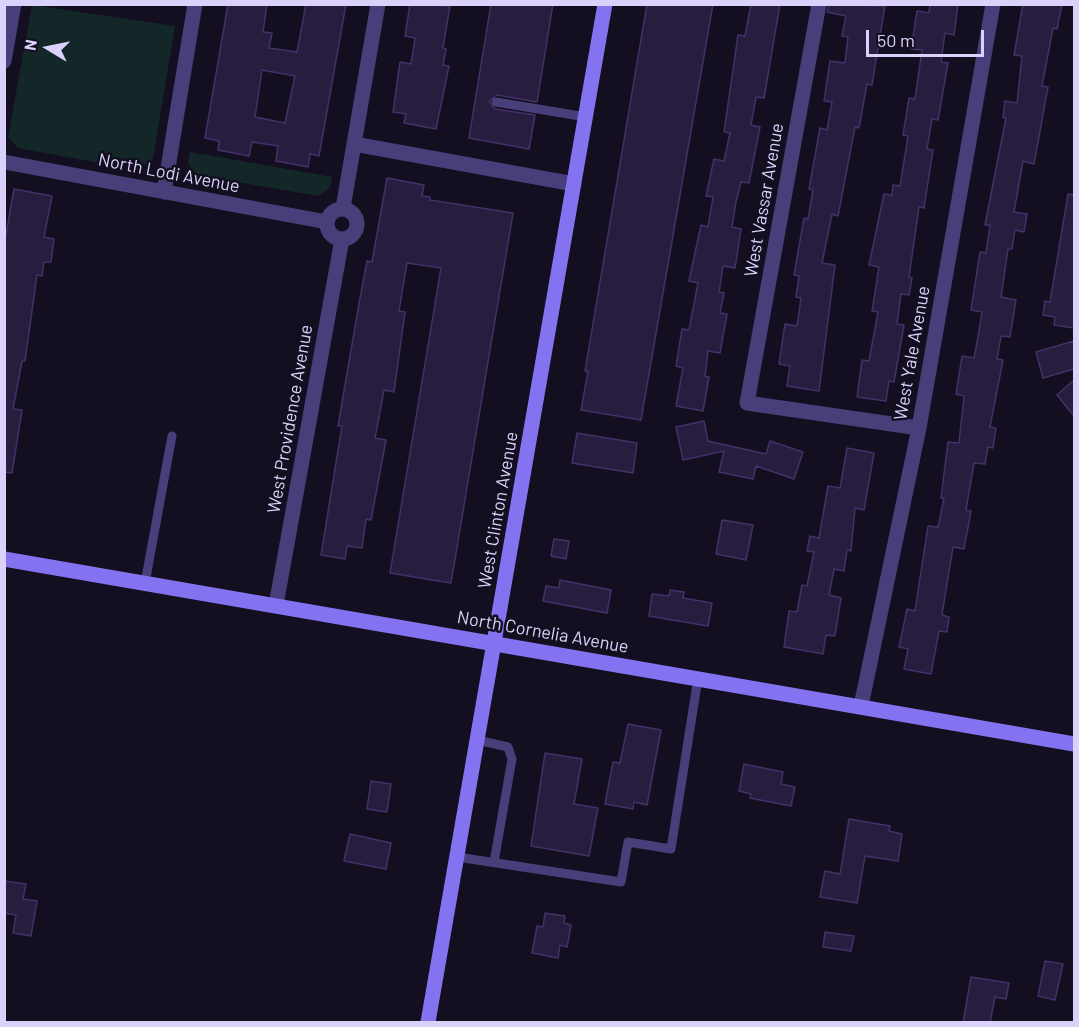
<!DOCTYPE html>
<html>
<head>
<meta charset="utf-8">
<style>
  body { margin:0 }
  #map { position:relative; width:1079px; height:1027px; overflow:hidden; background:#140f20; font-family:Barlow,sans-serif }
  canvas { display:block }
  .frame { position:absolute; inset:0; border:6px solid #dbd2fb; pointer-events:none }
  .north { position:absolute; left:18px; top:18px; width:60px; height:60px; -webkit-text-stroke:4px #140f20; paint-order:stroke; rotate:280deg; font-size:16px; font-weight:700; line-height:24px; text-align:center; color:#dbd2fb }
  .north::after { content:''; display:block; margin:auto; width:21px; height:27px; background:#dbd2fb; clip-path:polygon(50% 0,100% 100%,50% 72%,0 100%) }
  .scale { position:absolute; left:866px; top:30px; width:118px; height:27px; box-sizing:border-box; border:3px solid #dbd2fb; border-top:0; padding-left:8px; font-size:18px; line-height:21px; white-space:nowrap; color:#dbd2fb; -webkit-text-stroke:4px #140f20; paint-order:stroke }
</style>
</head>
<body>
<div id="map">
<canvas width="1079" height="1027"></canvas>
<div class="frame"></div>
<div class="north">N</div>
<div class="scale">50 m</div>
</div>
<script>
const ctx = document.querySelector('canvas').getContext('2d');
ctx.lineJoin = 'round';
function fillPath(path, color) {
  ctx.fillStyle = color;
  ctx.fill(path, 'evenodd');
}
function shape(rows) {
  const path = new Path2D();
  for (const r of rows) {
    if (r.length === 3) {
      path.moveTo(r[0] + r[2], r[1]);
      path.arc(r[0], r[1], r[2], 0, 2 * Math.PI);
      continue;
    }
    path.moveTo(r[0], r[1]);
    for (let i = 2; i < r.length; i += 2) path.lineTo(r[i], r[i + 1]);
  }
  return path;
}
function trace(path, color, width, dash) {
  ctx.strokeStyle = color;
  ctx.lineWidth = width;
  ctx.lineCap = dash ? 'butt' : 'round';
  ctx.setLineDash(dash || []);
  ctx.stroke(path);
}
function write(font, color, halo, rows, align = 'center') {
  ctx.font = font + ' Barlow,sans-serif';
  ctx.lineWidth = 5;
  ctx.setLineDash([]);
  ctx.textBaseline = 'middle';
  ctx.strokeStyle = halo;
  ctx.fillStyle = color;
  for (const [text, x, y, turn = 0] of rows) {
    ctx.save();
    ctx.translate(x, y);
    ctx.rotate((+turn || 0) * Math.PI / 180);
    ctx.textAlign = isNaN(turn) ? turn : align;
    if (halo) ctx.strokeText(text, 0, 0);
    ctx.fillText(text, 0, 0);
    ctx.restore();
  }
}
fillPath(shape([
  [32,5,175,26,153,159,138,170,18,148,8,137],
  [190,152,332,177,330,188,318,196,197,175,188,163]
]), '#132729');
const building = shape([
  [228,4,267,4,263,32,272,33,269,48,297,52,306,4,346,4,319,156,310,154,308,167,276,161,278,146,252,142,249,156,218,150,219,141,205,138,228,4],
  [262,70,295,76,285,123,255,117,262,70],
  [410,4,450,6,443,48,446,49,443,65,449,66,436,129,404,123,406,114,393,112,400,62,411,64,415,38,405,36,410,4],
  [491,4,553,4,537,102,497,95,489,101,495,109,535,115,529,149,469,138,491,4],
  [647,4,713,4,641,420,581,410,588,371,585,371,647,4],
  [751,4,780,4,764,98,756,97,751,125,760,127,749,183,741,182,736,202,732,227,741,229,735,268,723,266,719,292,724,293,720,313,727,314,720,353,708,351,705,376,709,377,703,411,676,406,683,368,676,366,682,329,689,330,698,283,689,281,701,225,708,227,713,197,706,196,714,159,724,161,730,133,724,132,738,35,745,36,751,4],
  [829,4,885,6,872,85,867,84,859,128,855,127,838,216,832,214,822,263,835,265,819,391,787,386,790,366,779,364,785,324,797,326,801,298,796,297,799,276,794,275,804,218,808,219,813,190,809,189,820,128,827,130,832,102,824,101,830,61,845,63,848,37,842,36,846,16,827,12,829,4],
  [930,4,958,4,954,35,945,33,941,62,948,63,942,97,938,120,932,119,927,149,933,150,924,208,919,207,909,277,912,278,909,295,901,294,897,324,904,325,894,382,889,381,886,401,857,397,862,360,869,361,878,312,872,311,879,267,869,265,884,194,892,195,893,185,900,186,908,136,903,135,909,98,915,99,922,50,911,49,917,11,929,13,930,4],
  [1023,4,1062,4,1057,29,1053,28,1042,86,1048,87,1034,164,1023,161,1014,212,1027,214,1024,232,1015,230,1012,249,1008,249,1001,297,1016,300,1010,337,1001,336,997,359,1003,360,990,427,996,428,993,448,988,447,985,464,974,463,966,510,971,511,964,549,953,547,942,615,949,617,947,632,939,631,931,674,904,669,908,649,899,647,907,609,915,611,928,526,938,527,944,498,941,498,948,442,959,443,964,396,956,394,962,356,974,358,978,337,982,312,971,310,980,252,986,253,990,225,985,225,1006,118,1003,118,1005,101,1017,103,1022,56,1014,55,1023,4],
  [387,178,424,185,422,196,430,197,430,200,513,213,451,583,390,573,441,268,407,263,399,311,405,312,394,392,384,390,375,438,386,440,371,520,366,519,362,548,347,546,345,559,321,555,342,426,338,426,359,304,367,261,372,262,387,178],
  [14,189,52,196,44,237,54,239,51,262,44,262,42,276,37,275,25,361,22,361,13,409,22,410,12,473,4,472,4,246,14,189],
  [1068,194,1074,195,1074,328,1054,325,1055,317,1043,315,1045,301,1050,302,1068,194],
  [1074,341,1074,369,1043,378,1036,352,1074,341],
  [1074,380,1074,416,1057,395,1074,380],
  [704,421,708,441,766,454,770,441,803,452,794,479,756,466,753,479,719,472,724,451,683,460,676,427,704,421],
  [577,433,637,443,633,473,572,463,577,433],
  [847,448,874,453,864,510,855,508,851,551,847,550,844,571,834,569,829,595,841,598,835,636,826,635,823,654,784,647,789,611,797,612,802,585,807,586,814,552,807,551,810,536,819,538,828,486,840,488,847,448],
  [722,520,753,525,746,560,716,554,722,520],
  [554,539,569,541,566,559,551,556,554,539],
  [560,580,611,590,607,613,543,601,546,586,559,588,560,580],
  [670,590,684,592,683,598,712,603,708,626,649,616,652,594,669,596,670,590],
  [628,724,661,730,647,805,634,802,633,809,605,804,613,762,620,763,628,724],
  [545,753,582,759,574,804,598,808,589,856,531,846,545,753],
  [744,764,783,772,781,784,795,787,791,806,750,798,751,794,739,791,744,764],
  [371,781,391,784,387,812,367,809,371,781],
  [849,819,890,826,889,831,902,834,898,861,865,856,857,903,820,897,825,871,840,874,849,819],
  [350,834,391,843,386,869,344,861,350,834],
  [4,881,26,884,23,899,37,901,31,936,13,933,16,915,4,913,4,881],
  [545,913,565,916,564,923,571,925,567,947,560,945,558,958,532,953,537,926,543,927,545,913],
  [825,932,854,936,851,951,823,947,825,932],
  [1045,961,1063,964,1055,1000,1038,996,1045,961],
  [971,977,1009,983,1006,999,995,997,990,1023,963,1023,971,977]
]);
fillPath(building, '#281d3f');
trace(building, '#433169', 1.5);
trace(shape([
  [496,102,586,117],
  [145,583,172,436],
  [477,740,508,747,512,759,494,862],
  [457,857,621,882,628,842,671,849,698,678]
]), '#483f7a', 9);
trace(shape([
  [819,4,747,403,919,428],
  [4,61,14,4],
  [354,144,574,184],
  [4,162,327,222],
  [164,192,195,4],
  [343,208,378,4],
  [342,224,15],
  [276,605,342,239],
  [861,706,919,428,993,4]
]), '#483f7a', 15);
trace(shape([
  [4,559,1074,744],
  [428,1022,605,4]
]), '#8473f1', 15);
write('18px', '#dbd2fb', '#140f20', [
  ["North Lodi Avenue",169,173,11],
  ["West Vassar Avenue",764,200,-80],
  ["West Yale Avenue",912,353,-80],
  ["West Providence Avenue",290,419,-80],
  ["West Clinton Avenue",498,510,-80],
  ["North Cornelia Avenue",543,632,10]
]);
</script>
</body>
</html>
